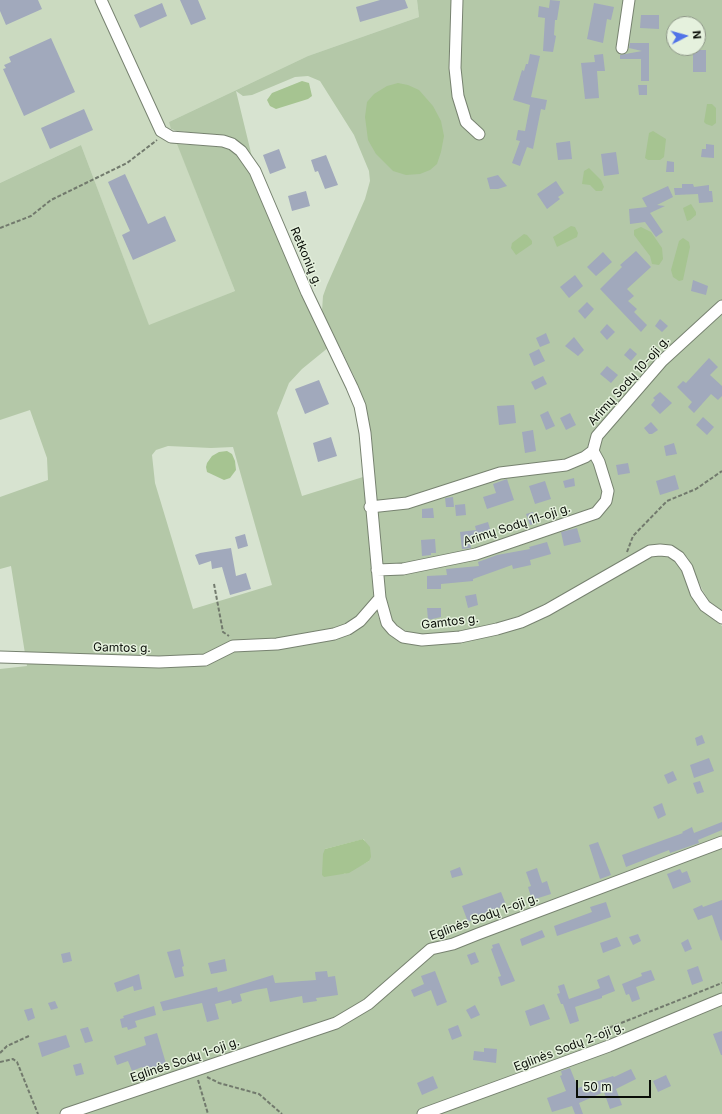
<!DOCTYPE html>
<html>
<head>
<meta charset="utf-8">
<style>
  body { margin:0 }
  #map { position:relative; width:722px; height:1114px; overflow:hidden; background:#d7e3d0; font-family:Inter,sans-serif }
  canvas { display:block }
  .north { position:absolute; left:666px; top:16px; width:40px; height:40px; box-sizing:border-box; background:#e5f1dd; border:1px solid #8d9687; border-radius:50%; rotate:84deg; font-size:11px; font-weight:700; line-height:16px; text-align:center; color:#090d07 }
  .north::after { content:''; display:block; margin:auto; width:14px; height:18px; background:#5173e8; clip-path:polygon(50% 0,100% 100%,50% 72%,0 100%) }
  .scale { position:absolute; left:576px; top:1080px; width:75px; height:18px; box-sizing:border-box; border:2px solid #090d07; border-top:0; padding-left:5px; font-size:12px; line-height:14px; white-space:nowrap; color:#090d07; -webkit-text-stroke:3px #e5f1dd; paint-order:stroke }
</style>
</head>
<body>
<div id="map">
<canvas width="722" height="1114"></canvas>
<div class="north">N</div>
<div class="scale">50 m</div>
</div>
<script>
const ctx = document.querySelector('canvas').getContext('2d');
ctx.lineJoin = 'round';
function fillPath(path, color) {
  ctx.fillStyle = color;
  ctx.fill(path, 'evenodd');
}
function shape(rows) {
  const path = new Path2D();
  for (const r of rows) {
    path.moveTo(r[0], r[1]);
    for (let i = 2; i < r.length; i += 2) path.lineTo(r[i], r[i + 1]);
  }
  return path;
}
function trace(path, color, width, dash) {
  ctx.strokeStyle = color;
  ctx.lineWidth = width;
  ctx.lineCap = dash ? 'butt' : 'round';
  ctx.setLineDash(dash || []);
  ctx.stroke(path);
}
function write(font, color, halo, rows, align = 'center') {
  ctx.font = font + ' Inter,sans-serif';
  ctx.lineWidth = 3;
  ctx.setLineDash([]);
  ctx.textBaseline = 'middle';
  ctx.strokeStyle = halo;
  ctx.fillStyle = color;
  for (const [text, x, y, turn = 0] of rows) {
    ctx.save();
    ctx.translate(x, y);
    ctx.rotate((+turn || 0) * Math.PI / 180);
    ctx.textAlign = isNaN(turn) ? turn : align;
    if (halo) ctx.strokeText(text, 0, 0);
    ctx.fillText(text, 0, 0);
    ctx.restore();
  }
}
fillPath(shape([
  [0,0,417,0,419,17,308,56,169,122,235,291,149,326,81,145,0,183]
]), '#cbdac0');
fillPath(shape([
  [417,0,722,0,722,610,710,602,703,591,688,558,680,550,666,545,655,544,645,547,628,559,526,614,480,628,424,636,410,633,399,627,391,619,385,604,372,463,371,433,362,399,355,378,322,311,323,296,327,285,365,199,370,181,369,171,354,135,320,81,308,76,295,77,252,95,243,96,236,91,252,157,244,147,225,136,177,131,171,129,169,122,308,56,419,17],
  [674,24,698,24,698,48,674,48],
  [177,144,227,147,237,153,247,167,311,311,329,347,302,369,289,383,277,413,302,496,363,477,378,616,384,629,396,639,407,644,419,645,538,619,654,555,671,556,684,570,691,594,698,607,722,626,722,1114,0,1114,0,669,27,666,11,566,0,569,0,497,48,480,47,458,30,410,0,420,0,183,81,145,149,325,235,291],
  [168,446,211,448,233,447,272,585,193,609,155,483,152,455,156,450],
  [364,839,369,861,344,874,325,849]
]), '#b4c8a8');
fillPath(shape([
  [302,81,309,83,312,96,308,99,276,109,270,106,267,100,272,93],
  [398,83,408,85,419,90,433,106,441,121,444,136,441,152,437,164,430,170,420,174,406,175,393,171,376,154,368,140,365,117,367,102,374,94,387,86],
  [707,104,712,104,716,108,716,123,712,126,706,124,704,122],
  [653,131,666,139,664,157,660,160,648,160,645,158,649,133],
  [589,168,601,180,604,187,602,191,596,191,590,185,582,184,584,171],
  [691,204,696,212,696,215,690,220,687,221,683,208],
  [571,226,575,227,578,233,577,237,557,247,553,237],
  [641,227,651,232,662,248,663,259,659,265,652,264,650,256,634,235,634,230],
  [524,234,527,235,532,241,532,244,516,255,511,248,512,243],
  [683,238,689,242,690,247,683,280,679,281,673,277,671,270,679,241],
  [227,451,232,454,235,461,236,470,230,478,224,480,207,472,206,467,207,463,212,456,219,452],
  [363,839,370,847,371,857,369,861,349,873,324,877,322,875,323,854,325,849]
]), '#a6c491');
fillPath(shape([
  [0,0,38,0,42,9,6,25,0,11],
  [180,0,198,0,206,19,191,25],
  [380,0,405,0,408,8,360,22,356,7],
  [550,0,560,1,557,20,555,20,554,35,556,36,553,52,543,51,545,18,538,17,539,6,549,8],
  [162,3,167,16,140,28,134,15],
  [594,3,614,7,611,20,607,19,603,43,587,39],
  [641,15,659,15,659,29,640,28],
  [51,38,75,92,24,116,3,69,6,68,4,65,11,62,9,57],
  [630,43,649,43,649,81,641,81,641,59,620,59,620,55,642,51,629,48],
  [693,50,706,50,706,72,693,72],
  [530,54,540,56,531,97,547,100,545,110,541,109,533,149,527,147,520,166,512,163,520,141,516,140,518,130,525,131,530,105,513,100,522,70,524,71,526,64,528,64],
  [603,54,605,71,597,71,599,98,585,99,581,63,595,62,594,55],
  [638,85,647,85,647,95,639,95],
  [84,109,93,130,50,149,41,128],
  [570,141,572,159,558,160,556,143],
  [706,144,714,145,714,158,701,157,702,149,706,149],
  [279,149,286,168,270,174,263,155],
  [616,152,619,174,604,176,601,154],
  [326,155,338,185,325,189,318,171,315,172,311,160],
  [667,161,674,162,674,172,666,172],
  [125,174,148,224,165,216,176,241,133,260,122,235,130,231,108,182],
  [498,175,507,186,498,189,490,189,487,178],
  [556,181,564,193,558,197,560,199,547,209,537,194],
  [682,184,693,184,694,187,709,185,709,191,712,191,713,202,699,203,698,194,675,195,674,188,682,188],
  [668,186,673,197,657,205,665,206,650,213,663,232,656,237,645,222,630,224,629,209,647,207,642,198],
  [306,191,310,206,292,211,288,196],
  [636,251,651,267,627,289,634,296,628,301,637,309,634,312,647,325,641,332,600,289,622,267,620,265],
  [603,252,612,262,596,276,587,267],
  [575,275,583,286,569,298,560,287],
  [693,280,708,286,706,295,691,291],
  [587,302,594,309,585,319,578,311],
  [660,319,668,326,662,332,655,326],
  [607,324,615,332,607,340,600,332],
  [546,333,550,343,540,347,536,338],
  [574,337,584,350,578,356,565,346],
  [630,348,637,354,631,361,624,355],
  [539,349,545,361,534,366,529,354],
  [709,358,718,367,710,375,722,386,722,396,718,400,711,394,694,413,688,407,692,402,677,387,683,381,686,383],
  [607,366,618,375,611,383,600,374],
  [543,376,547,384,535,390,531,382],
  [319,380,329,404,305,414,295,389],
  [660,392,672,403,660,414,651,405,655,400,653,398],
  [514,405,516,423,499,425,497,406],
  [548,411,555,426,546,430,540,415],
  [570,413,576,425,566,430,560,418],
  [703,417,714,427,707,435,696,425],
  [651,422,658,430,652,434,649,434,644,428],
  [533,430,536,451,525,453,522,432],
  [331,437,337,456,318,462,313,443],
  [674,443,677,454,666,456,664,446],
  [628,463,630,473,618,475,616,465],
  [675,475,679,489,660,495,656,481],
  [574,478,575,486,565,488,563,481],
  [507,479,514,500,487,509,483,497,496,493,493,484],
  [545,481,551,499,535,504,529,486],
  [453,497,454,507,446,507,445,498],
  [465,504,466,515,456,516,455,505],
  [433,508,434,518,422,518,422,509],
  [533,512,537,523,530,525,526,514],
  [488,522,492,536,470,542,471,548,462,549,460,532,476,530,475,526],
  [577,528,581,542,564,546,561,532],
  [245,534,248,546,238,549,235,537],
  [435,539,436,553,431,553,431,555,422,556,421,540],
  [547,542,551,554,530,560,531,565,513,569,512,565,473,579,473,581,441,584,441,589,427,589,427,576,447,575,446,569,479,566,478,562,497,555,530,549,529,547],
  [231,548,236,576,246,573,251,589,230,595,222,567,212,569,211,561,199,565,195,555,200,553],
  [476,594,478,605,468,608,465,596],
  [427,608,441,608,441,617,428,620],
  [702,735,705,743,697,746,695,738],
  [709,758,714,771,694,778,690,765],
  [673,771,677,780,668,784,664,775],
  [700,781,704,792,697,794,693,783],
  [662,803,666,815,658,819,653,807],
  [722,822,722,830,698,840,699,843,670,853,669,850,626,867,622,855,683,833,682,832,692,827,694,833],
  [598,842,611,875,600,879,589,845],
  [460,867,463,875,452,878,450,871],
  [537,868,542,883,547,881,551,894,532,900,528,887,531,886,526,872],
  [680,869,682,873,687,871,691,882,673,889,667,874],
  [501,892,506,905,468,922,462,906],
  [722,900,722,940,721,941,712,915,698,920,693,909,702,905,703,907],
  [606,902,611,917,557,936,554,926,592,912,590,907],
  [542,930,545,937,522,946,520,939],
  [638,934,641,941,633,945,629,937],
  [617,937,621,946,603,953,600,943],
  [688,939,692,949,685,952,681,943],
  [499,943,515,981,501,986,498,977,501,976,491,949,493,948,492,945],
  [180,949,184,966,182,967,184,976,175,978,167,952],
  [70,952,72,961,63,963,61,954],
  [475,952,479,962,471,965,467,955],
  [225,959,227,971,211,974,208,963],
  [698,966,703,981,692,985,687,970],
  [651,970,655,980,636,987,640,999,632,1002,629,994,626,995,622,984,642,976,641,973],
  [327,971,328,977,335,976,338,995,316,998,317,1001,303,1003,302,996,270,1002,267,988,255,990,240,994,242,1001,232,1004,231,1000,215,1004,219,1019,207,1022,202,1003,163,1011,160,1002,217,987,218,992,273,975,275,983,316,980,315,972],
  [435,971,447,1002,437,1006,431,990,414,997,411,990,424,984,421,976],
  [139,974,142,989,134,991,133,986,117,992,114,983],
  [609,975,615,991,602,996,602,998,575,1007,579,1021,570,1024,563,1004,561,1004,557,994,560,993,558,986,564,984,569,999,600,988,597,980],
  [55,1001,58,1008,51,1010,48,1003],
  [544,1004,550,1019,530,1026,525,1011],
  [475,1005,480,1015,471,1019,466,1010],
  [154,1006,156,1015,135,1021,137,1027,128,1030,127,1027,122,1028,120,1019,124,1018,123,1016],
  [32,1008,35,1018,28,1021,24,1010],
  [458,1025,462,1036,452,1040,448,1029],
  [88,1027,93,1041,85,1043,80,1029],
  [722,1031,722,1055,721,1055,713,1034],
  [157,1033,167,1067,159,1069,158,1067,144,1072,142,1067,132,1071,128,1061,117,1065,114,1056,146,1045,144,1037],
  [66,1035,70,1047,42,1057,38,1043],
  [484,1048,497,1049,496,1063,473,1060,474,1051,484,1052],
  [81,1063,84,1074,76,1076,73,1065],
  [570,1068,578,1088,613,1076,614,1077,631,1069,636,1079,616,1089,622,1105,610,1109,604,1092,579,1103,583,1114,575,1114,572,1106,552,1112,547,1098,566,1091,560,1076,562,1075,561,1071],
  [666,1075,671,1086,658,1092,653,1081],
  [433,1076,438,1088,422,1095,417,1083]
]), '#a1a9bc');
const minor = shape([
  [101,0,161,131,171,137,223,141,232,144,241,151,255,171,307,293,352,387,360,406,365,433,380,598,387,623,393,630,403,637,422,640,460,637,497,629,521,622,547,610,650,551,660,550,670,551,679,557,687,568,696,593,705,606,722,618],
  [457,0,455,68,458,96,466,122,479,134],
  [622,48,629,0],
  [370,507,407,503,500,473,566,465,585,457,593,451,597,436,662,361,722,306],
  [377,570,403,569,476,554,596,513,606,501,608,491,599,462,593,451],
  [0,657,159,662,205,660,233,646,277,644,334,634,348,629,360,621,380,598],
  [66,1114,336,1023,368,1004,431,949,453,944,478,934,722,842],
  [423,1114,609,1046,722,999]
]);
trace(minor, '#778270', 13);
trace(shape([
  [0,228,31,216,51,200,127,163,157,140],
  [627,552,633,536,667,501,696,489,722,471],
  [214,584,223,632,229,636],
  [604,1037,606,1030,611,1027,722,983],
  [0,1053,7,1046,29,1036],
  [0,1062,13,1059,17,1062,38,1114],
  [207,1077,219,1083,259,1094,282,1114],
  [198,1080,208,1114]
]), '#727a6d', 2, [4, 2]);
trace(minor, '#fff', 11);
write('12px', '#090d07', '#e5f1dd', [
  ["Retkonių g.",306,257,67],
  ["Arimų Sodų 10-oji g.",629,381,-48],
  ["Arimų Sodų 11-oji g.",517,525,-18],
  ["Gamtos g.",450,622,-7],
  ["Gamtos g.",122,648,1],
  ["Eglinės Sodų 1-oji g.",484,917,-20],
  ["Eglinės Sodų 2-oji g.",569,1047,-21],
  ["Eglinės Sodų 1-oji g.",185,1060,-19]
]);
</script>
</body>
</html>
